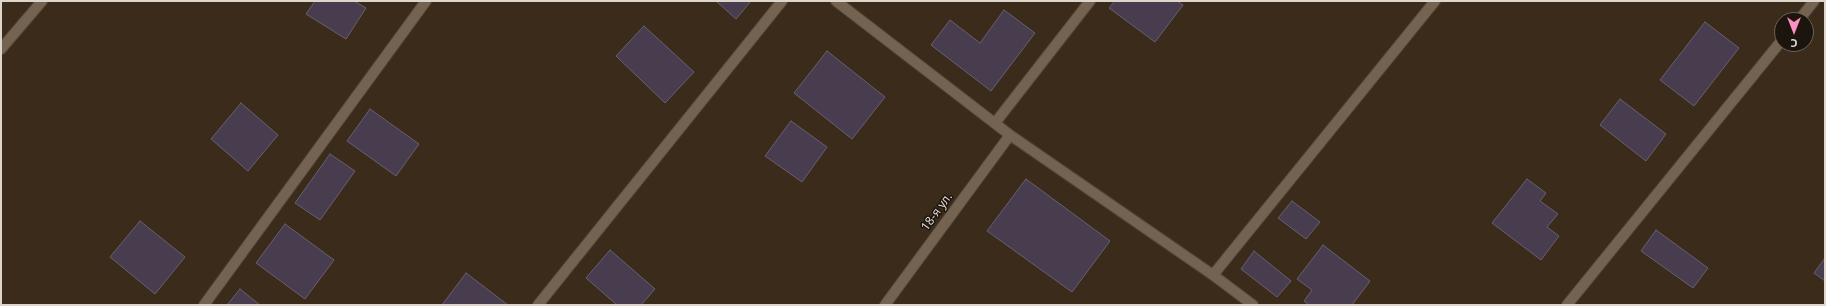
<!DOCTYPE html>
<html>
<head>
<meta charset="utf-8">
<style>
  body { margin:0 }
  #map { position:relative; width:1826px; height:306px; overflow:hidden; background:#3a2b1b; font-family:"Noto Sans",sans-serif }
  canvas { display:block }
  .frame { position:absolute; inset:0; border:2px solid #dfd6cb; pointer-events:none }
  .north { position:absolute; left:1774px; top:12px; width:40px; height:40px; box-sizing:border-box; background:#1c150e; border:1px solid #6a625a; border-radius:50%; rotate:180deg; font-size:11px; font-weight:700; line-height:16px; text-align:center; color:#dfd6cb }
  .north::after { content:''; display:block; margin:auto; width:14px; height:18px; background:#fc8fc2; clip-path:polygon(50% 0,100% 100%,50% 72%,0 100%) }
</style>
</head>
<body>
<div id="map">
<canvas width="1826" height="306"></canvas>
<div class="frame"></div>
<div class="north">С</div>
</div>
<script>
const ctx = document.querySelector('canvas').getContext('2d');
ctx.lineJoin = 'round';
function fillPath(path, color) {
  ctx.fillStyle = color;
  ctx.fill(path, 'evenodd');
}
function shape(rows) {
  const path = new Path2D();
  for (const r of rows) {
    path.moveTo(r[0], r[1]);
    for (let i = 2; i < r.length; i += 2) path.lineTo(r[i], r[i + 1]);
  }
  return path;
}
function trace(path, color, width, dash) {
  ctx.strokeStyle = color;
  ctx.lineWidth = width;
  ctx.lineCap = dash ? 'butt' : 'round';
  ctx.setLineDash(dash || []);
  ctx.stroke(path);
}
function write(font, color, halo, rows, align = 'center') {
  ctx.font = font + ' "Noto Sans",sans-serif';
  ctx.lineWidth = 3;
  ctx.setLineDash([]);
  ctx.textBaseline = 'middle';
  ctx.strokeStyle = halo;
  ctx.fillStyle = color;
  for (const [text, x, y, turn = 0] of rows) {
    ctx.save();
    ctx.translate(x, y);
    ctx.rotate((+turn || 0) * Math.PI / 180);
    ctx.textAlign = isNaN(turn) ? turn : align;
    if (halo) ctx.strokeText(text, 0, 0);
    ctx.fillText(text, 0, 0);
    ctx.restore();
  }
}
const building = shape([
  [315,1,354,1,366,8,346,39,306,14,315,1],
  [716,1,751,1,736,19,716,1],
  [1115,1,1177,1,1183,5,1155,42,1109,8,1115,1],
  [1004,10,1035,33,991,91,931,45,950,20,980,43,1004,10],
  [1705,22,1739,48,1694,106,1660,80,1705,22],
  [644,26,694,72,665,103,616,56,644,26],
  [827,51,885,97,852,139,794,93,827,51],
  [1620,99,1666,134,1646,161,1600,125,1620,99],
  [241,103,278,135,248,171,211,139,241,103],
  [370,109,419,144,396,176,347,141,370,109],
  [791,121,827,147,802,182,765,156,791,121],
  [330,154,355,171,320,220,295,203,330,154],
  [1026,179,1110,241,1072,292,987,231,1026,179],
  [1527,179,1546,193,1540,201,1558,214,1547,227,1559,236,1541,260,1492,223,1527,179],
  [1292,201,1320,222,1306,239,1278,218,1292,201],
  [140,221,185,257,155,294,110,257,140,221],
  [285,224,334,260,305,299,256,263,285,224],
  [1656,230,1708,268,1693,288,1641,251,1656,230],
  [1323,245,1370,281,1352,305,1309,305,1304,301,1312,290,1297,279,1323,245],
  [610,250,655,289,641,305,617,305,586,278,610,250],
  [1254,251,1291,281,1277,297,1241,269,1254,251],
  [1825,258,1825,281,1814,273,1825,258],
  [466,273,508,305,442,305,466,273],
  [240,289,260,305,227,305,240,289]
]);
fillPath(building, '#483c4f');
trace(building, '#6b5e72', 1);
const minor = shape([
  [836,1,1010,135,1213,275,1253,305],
  [1799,20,1814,1],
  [1,49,42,1],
  [995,123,1090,1],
  [1213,275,1435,1],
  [204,305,426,1],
  [538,305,782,1],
  [885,305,1010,135],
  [1567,305,1782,40]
]);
trace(minor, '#524638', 12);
trace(minor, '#736350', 10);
write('12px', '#dfd6cb', '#1c150e', [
  ["18-я ул.",937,212,-54]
]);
</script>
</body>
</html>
